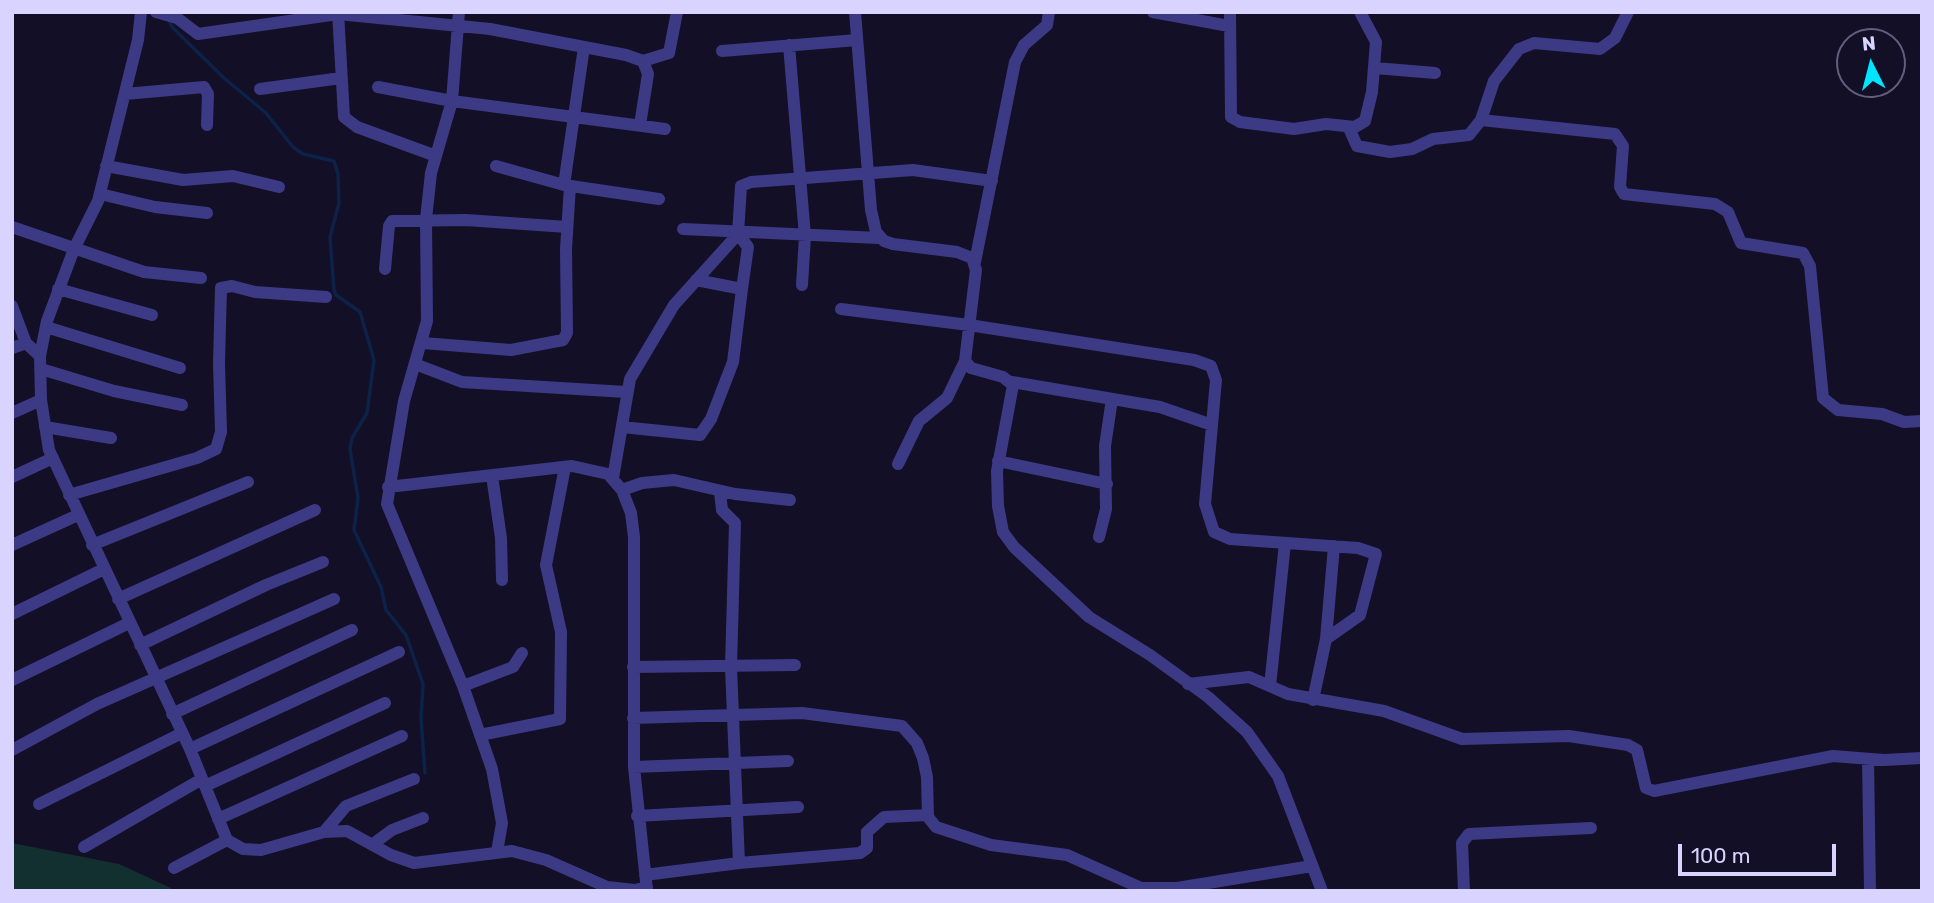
<!DOCTYPE html>
<html>
<head>
<meta charset="utf-8">
<style>
  body { margin:0 }
  #map { position:relative; width:1934px; height:903px; overflow:hidden; background:#130f26; font-family:Rubik,sans-serif }
  canvas { display:block }
  .frame { position:absolute; inset:0; border:14px solid #d9d4ff; pointer-events:none }
  .north { position:absolute; left:1836px; top:28px; width:70px; height:70px; box-sizing:border-box; background:#130f26; border:2px solid #625e7d; border-radius:50%; rotate:354deg; font-size:19px; font-weight:700; line-height:28px; text-align:center; color:#d9d4ff }
  .north::after { content:''; display:block; margin:auto; width:24px; height:32px; background:#00e5ff; clip-path:polygon(50% 0,100% 100%,50% 72%,0 100%) }
  .scale { position:absolute; left:1678px; top:844px; width:158px; height:32px; box-sizing:border-box; border:4px solid #d9d4ff; border-top:0; padding-left:9px; font-size:21px; line-height:24px; white-space:nowrap; color:#d9d4ff; -webkit-text-stroke:5px #130f26; paint-order:stroke }
</style>
</head>
<body>
<div id="map">
<canvas width="1934" height="903"></canvas>
<div class="frame"></div>
<div class="north">N</div>
<div class="scale">100 m</div>
</div>
<script>
const ctx = document.querySelector('canvas').getContext('2d');
ctx.lineJoin = 'round';
function fillPath(path, color) {
  ctx.fillStyle = color;
  ctx.fill(path, 'evenodd');
}
function shape(rows) {
  const path = new Path2D();
  for (const r of rows) {
    path.moveTo(r[0], r[1]);
    for (let i = 2; i < r.length; i += 2) path.lineTo(r[i], r[i + 1]);
  }
  return path;
}
function trace(path, color, width, dash) {
  ctx.strokeStyle = color;
  ctx.lineWidth = width;
  ctx.lineCap = dash ? 'butt' : 'round';
  ctx.setLineDash(dash || []);
  ctx.stroke(path);
}
fillPath(shape([
  [12,843,119,864,171,888,171,891,12,891]
]), '#12302f');
trace(shape([
  [168,18,172,27,224,78,266,113,293,147,303,154,334,161,338,174,339,203,330,237,334,290,336,295,360,312,374,360,367,413,352,438,350,449,358,498,354,530,381,587,386,610,406,635,423,684,421,718,425,773]
]), '#0c2248', 3.5);
trace(shape([
  [141,12,138,40,98,201,74,249,47,321,40,356,41,400,49,450,190,749,227,840,243,849,261,850,324,832,347,831,391,855,414,863,512,851,546,860,607,887,635,890,647,887],
  [156,12,177,18,198,34,338,14,490,29,626,55,643,61,648,74,640,125],
  [338,12,344,117,357,127,436,156],
  [855,12,871,210,876,232,884,241,893,244,957,252,972,258,976,270,965,361,971,368,1003,377,1013,385,997,471,998,506,1003,532,1014,547,1089,617,1150,655,1208,697,1247,732,1278,776,1322,891],
  [1153,12,1229,26],
  [1230,12,1231,117,1240,122,1294,129,1326,124,1355,127,1365,121,1372,92,1376,42,1360,12],
  [789,45,805,236,802,285],
  [722,51,857,40],
  [643,61,669,53,677,12],
  [1375,68,1435,73],
  [378,87,452,101,459,12],
  [260,89,341,78],
  [125,94,204,87,208,94,207,125],
  [1481,120,1615,134,1623,146,1620,187,1624,194,1715,204,1728,212,1741,243,1803,253,1810,266,1823,398,1838,410,1882,414,1904,422,1922,421],
  [1349,128,1357,146,1390,152,1412,149,1433,139,1469,135,1481,120,1494,81,1519,49,1534,43,1600,49,1615,38,1628,12],
  [106,166,183,180,233,176,279,187],
  [496,166,564,185,659,199],
  [564,185,584,47],
  [100,194,155,207,207,213],
  [12,227,144,272,201,278],
  [683,229,879,238],
  [975,262,1015,62,1024,45,1047,25,1049,12],
  [385,269,389,226,392,221,466,220,567,227],
  [696,280,742,289,748,247,738,234],
  [58,289,152,315],
  [12,306,26,343,40,356],
  [841,309,969,325,1194,360,1211,366,1216,380,1205,504,1214,532,1230,539,1358,548,1376,554,1360,615,1326,639,1313,700],
  [46,327,180,368],
  [423,343,511,350,563,340,567,333,566,249,570,186],
  [12,348,26,343],
  [415,364,462,382,626,392],
  [41,369,114,391,182,405],
  [1012,382,1160,407,1212,425],
  [12,413,41,400],
  [45,427,111,438],
  [622,427,700,435,711,419,733,362,742,289],
  [998,461,1107,484],
  [898,464,919,421,947,398,965,361],
  [492,476,501,538,502,580],
  [12,477,53,458],
  [613,478,630,379,674,305,738,234,741,186,751,182,913,170,992,181],
  [388,487,572,466,608,474,622,490,631,513,634,537,634,767,647,891],
  [622,490,642,483,674,480,735,494,790,500],
  [720,492,722,510,735,523,731,667,739,863],
  [69,495,197,458,216,449,221,432,219,363,221,288,232,286,255,292,326,297],
  [1099,537,1106,509,1105,446,1112,399],
  [12,545,78,515],
  [92,545,248,482],
  [118,599,315,510],
  [12,614,104,569],
  [1326,639,1334,546],
  [140,645,266,585,323,562],
  [633,667,795,665],
  [12,680,129,623],
  [1188,684,1249,677,1288,694,1384,711,1462,739,1569,736,1628,745,1637,750,1646,788,1654,791,1833,756,1884,760,1922,758],
  [463,686,513,667,522,653],
  [1270,686,1285,543],
  [172,714,352,630],
  [633,718,802,713,902,726,917,743,923,758,927,777,928,817,936,827,991,845,1067,855,1141,888,1177,888,1312,866],
  [480,735,560,719,561,632,546,565,565,467],
  [190,749,399,652],
  [12,750,97,704,334,599],
  [1868,759,1870,891],
  [634,767,788,761],
  [205,786,385,703],
  [39,804,182,733],
  [637,816,798,807],
  [218,819,402,736],
  [324,832,346,806,414,779],
  [373,844,392,830,423,818],
  [84,847,202,779],
  [497,852,502,823,492,769,463,686,387,504,404,401,427,321,426,219,431,173,452,101,665,129],
  [174,868,227,840],
  [645,875,739,863,860,853,867,848,867,832,884,817,928,815],
  [1464,891,1462,843,1469,834,1591,828]
]), '#3d3a85', 12);
</script>
</body>
</html>
